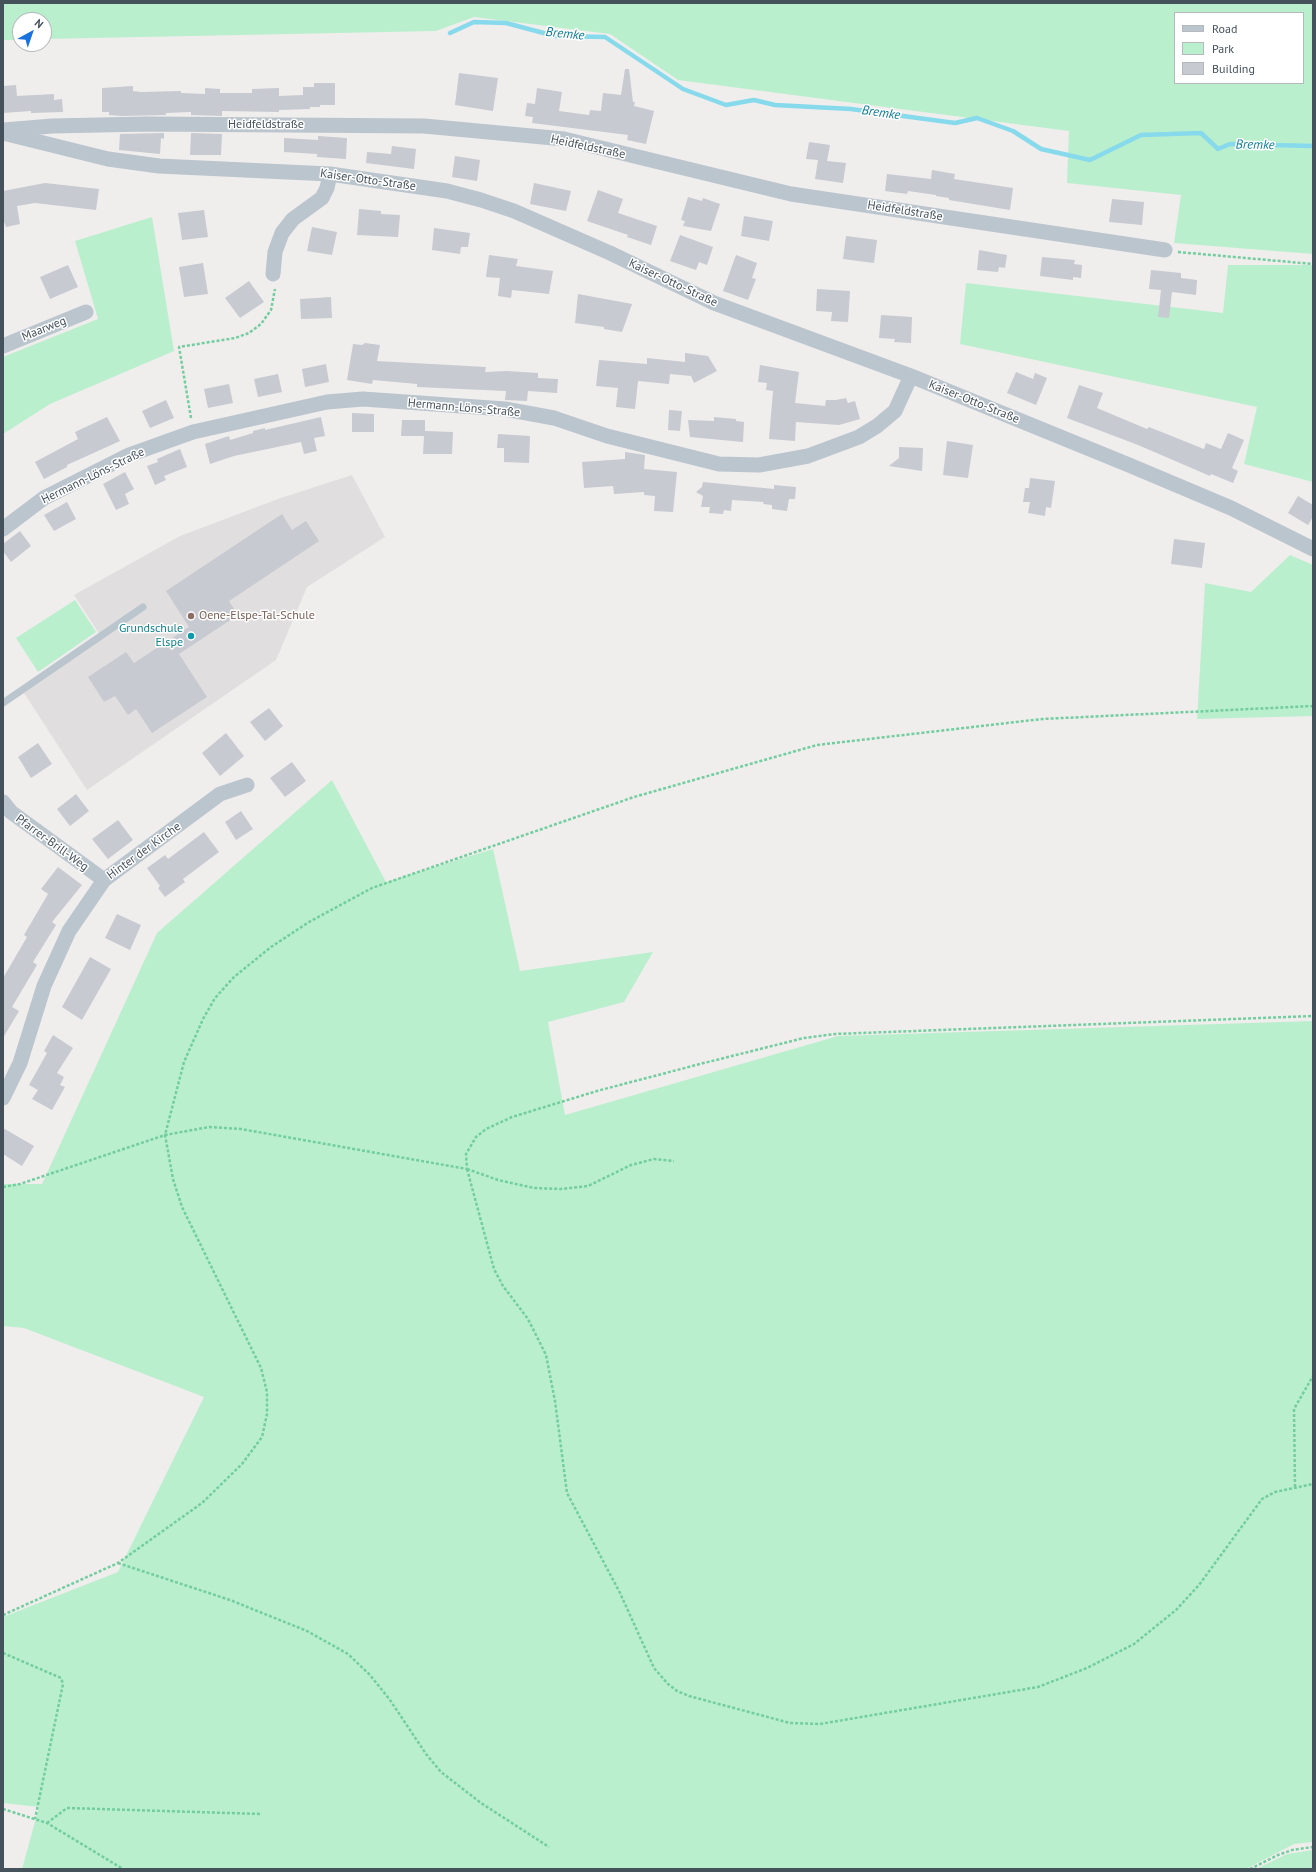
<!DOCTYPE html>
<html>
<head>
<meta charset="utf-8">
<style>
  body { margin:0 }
  #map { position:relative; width:1316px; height:1872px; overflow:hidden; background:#f0eded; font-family:"PT Sans",sans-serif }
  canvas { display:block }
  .frame { position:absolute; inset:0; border:4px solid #45515b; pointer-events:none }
  .legend { position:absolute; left:1174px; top:12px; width:130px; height:72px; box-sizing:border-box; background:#fff; border:1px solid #b5b9bd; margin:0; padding:5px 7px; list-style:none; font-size:12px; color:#45515b }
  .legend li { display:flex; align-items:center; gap:8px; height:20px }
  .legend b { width:20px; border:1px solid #b5b9bd }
  .north { position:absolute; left:12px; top:12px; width:40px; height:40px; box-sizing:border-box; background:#fff; border:1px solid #b5b9bd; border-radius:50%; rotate:40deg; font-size:11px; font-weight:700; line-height:16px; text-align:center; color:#45515b }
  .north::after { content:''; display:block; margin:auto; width:14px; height:18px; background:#1872e0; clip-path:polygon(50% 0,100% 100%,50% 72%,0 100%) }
</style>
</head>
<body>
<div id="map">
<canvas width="1316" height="1872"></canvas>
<div class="frame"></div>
<ul class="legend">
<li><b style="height:5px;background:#bbc5cd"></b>Road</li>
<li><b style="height:11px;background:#baefce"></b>Park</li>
<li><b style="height:11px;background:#c7cad0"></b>Building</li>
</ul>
<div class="north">N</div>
</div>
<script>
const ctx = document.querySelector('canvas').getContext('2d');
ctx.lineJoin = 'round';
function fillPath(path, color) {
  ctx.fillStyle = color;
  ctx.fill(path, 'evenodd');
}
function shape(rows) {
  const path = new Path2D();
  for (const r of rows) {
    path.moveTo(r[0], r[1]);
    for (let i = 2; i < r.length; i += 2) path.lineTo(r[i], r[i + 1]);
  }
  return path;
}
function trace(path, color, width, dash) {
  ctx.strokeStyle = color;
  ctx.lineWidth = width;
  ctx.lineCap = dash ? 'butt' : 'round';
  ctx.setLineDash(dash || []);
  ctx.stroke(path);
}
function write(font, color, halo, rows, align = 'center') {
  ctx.font = font + ' "PT Sans",sans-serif';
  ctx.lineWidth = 3;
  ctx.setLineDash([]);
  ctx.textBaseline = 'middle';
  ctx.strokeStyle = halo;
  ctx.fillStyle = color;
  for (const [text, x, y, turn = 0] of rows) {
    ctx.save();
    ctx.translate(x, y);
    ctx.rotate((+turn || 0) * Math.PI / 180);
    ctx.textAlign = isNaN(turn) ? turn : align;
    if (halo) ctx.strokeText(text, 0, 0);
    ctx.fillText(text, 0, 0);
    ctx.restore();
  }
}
fillPath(shape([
  [352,475,385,537,307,587,276,660,87,790,24,693,102,638,74,595,180,536,278,499]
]), '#e1dedf');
fillPath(shape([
  [3,3,1313,3,1313,254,1174,243,1181,195,1067,183,1069,131,678,80,610,34,474,17,436,31,44,39,44,20,20,20,20,40,3,40],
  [1175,13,1303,13,1303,83,1175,83],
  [152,217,174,351,50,404,3,434,3,357,98,319,75,241],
  [1228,265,1313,265,1313,482,1244,464,1257,407,960,344,966,283,1223,313],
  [1290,555,1313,565,1313,716,1197,719,1205,583,1251,592],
  [75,600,96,632,38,672,16,638],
  [332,780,386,882,493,849,520,971,653,952,624,1002,548,1022,565,1115,838,1036,1313,1021,1313,1842,1294,1844,1246,1869,22,1869,39,1807,3,1803,3,1617,118,1572,204,1397,24,1328,3,1326,3,1184,42,1184,157,933],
  [1313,1850,1313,1869,1256,1869,1287,1854]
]), '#baefce');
trace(shape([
  [450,33,474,22,506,23,555,36,605,37,683,89,726,105,754,100,775,105,851,109,955,123,977,118,1013,131,1041,149,1090,160,1141,135,1201,133,1218,149,1230,144,1313,146]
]), '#87d9ec', 4.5);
fillPath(shape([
  [625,69,629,69,633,102,635,102,634,106,654,111,646,144,627,140,628,135,532,123,533,117,525,116,527,103,535,104,537,88,562,92,559,111,589,115,590,110,601,111,603,93,621,95],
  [459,73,498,78,493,111,455,105],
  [314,83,335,83,335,105,320,105,320,107,310,107,310,109,279,110,279,112,222,111,222,116,191,115,191,112,166,113,166,115,122,116,109,115,109,112,102,112,102,88,133,86,133,91,141,92,181,91,181,93,205,94,205,88,220,89,220,93,252,93,252,89,279,88,279,96,303,95,303,87,314,87],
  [16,85,17,96,54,94,54,100,62,99,63,112,31,113,31,111,3,113,3,86],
  [164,133,164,139,161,138,160,154,119,150,120,134],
  [191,133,222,134,221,155,190,155],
  [318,136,347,138,346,159,317,157,317,154,284,152,284,138,318,140],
  [809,142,830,145,827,161,846,163,843,183,815,179,818,160,806,159],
  [392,146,416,149,414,169,366,163,367,152,391,154],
  [455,156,480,160,477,181,452,177],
  [932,170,955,174,954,179,1013,188,1010,210,949,200,949,198,936,196,936,195,908,191,907,194,885,191,887,174,931,179],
  [45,183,99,189,96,210,35,203,17,206,20,224,6,227,3,219,3,191],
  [534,183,571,191,566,211,530,204],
  [598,190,623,199,618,213,657,226,651,245,627,237,628,235,587,221],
  [688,197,702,201,703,198,720,204,711,231,683,226,685,221,681,220],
  [1112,199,1144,202,1142,225,1109,222],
  [359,209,381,211,381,214,400,215,398,237,357,235],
  [204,210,208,237,182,240,178,213],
  [744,216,773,221,769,241,741,236],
  [312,227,337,232,332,255,307,251],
  [434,228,470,233,468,247,461,247,460,254,432,250],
  [680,235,713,247,707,265,699,262,696,270,670,261],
  [846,236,877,240,874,263,843,259],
  [979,250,1007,255,1005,268,999,267,998,272,977,270],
  [489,255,518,259,516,266,553,271,549,294,512,290,511,298,498,296,500,278,486,277],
  [736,255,757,263,752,278,756,279,748,300,723,291],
  [1042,257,1075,260,1074,264,1082,265,1081,278,1073,277,1073,280,1040,276],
  [203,263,208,294,184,297,179,267],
  [68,265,78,287,50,299,40,277],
  [1151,270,1181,273,1181,278,1197,280,1196,295,1172,292,1169,318,1158,317,1161,290,1149,289],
  [249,281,264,302,240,318,225,298],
  [817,289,850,291,848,322,831,321,832,312,816,311],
  [578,294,632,304,622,332,604,329,604,327,575,323],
  [331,297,332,318,301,319,300,299],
  [881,315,912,317,911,343,894,342,895,339,879,338],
  [365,343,380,345,377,361,486,367,485,372,507,371,538,373,538,378,558,379,557,393,528,391,527,401,505,400,506,391,417,387,417,384,373,380,372,384,347,380,353,344,362,345],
  [685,353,708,356,717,371,694,383,691,376,670,374,669,384,638,381,635,409,616,407,618,388,596,386,599,360,647,364,647,358,685,362],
  [326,364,329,382,305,387,302,369],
  [760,365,799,372,795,403,825,406,826,400,836,400,846,398,848,403,855,401,860,419,839,425,796,422,795,441,769,439,773,391,766,390,767,383,758,382],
  [1016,372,1033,379,1035,373,1047,378,1036,405,1007,393],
  [278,374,282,392,258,397,254,379],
  [229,384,233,403,208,408,204,389],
  [1079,385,1103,393,1097,408,1147,429,1149,427,1204,449,1206,443,1221,449,1228,433,1244,440,1232,468,1238,471,1233,483,1211,474,1210,476,1138,445,1067,418],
  [166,400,174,418,150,428,142,411],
  [669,410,682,411,680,431,668,430],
  [352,413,374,414,374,432,352,432],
  [107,417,120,441,67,465,67,467,44,479,35,462,78,439,75,432],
  [321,417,325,436,314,438,317,451,304,454,301,442,234,456,210,464,205,444,229,436,230,440,253,433,253,431,265,428,265,430],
  [714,417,736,419,736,421,744,422,743,442,690,437,688,420,714,421],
  [402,420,425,420,425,431,453,432,452,454,423,454,424,436,401,436],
  [498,434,530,436,529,463,504,462,504,448,497,448],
  [947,441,973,445,968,478,943,475],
  [899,447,923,448,922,471,889,466,899,458],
  [180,449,187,467,164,476,166,480,155,485,147,466,158,462,157,459],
  [625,452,645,455,644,469,677,472,673,512,654,511,655,496,644,495,644,492,614,494,613,486,584,488,582,462,625,459],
  [125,472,134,489,125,494,129,504,116,510,103,484],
  [1030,478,1055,481,1051,508,1046,507,1045,516,1028,513,1030,502,1023,502,1025,488,1029,488],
  [703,482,774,489,774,485,796,487,795,499,789,499,787,511,772,509,772,505,763,504,764,502,732,500,731,511,724,510,723,514,709,513,710,507,701,507,703,496,696,492,702,487],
  [1298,496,1313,505,1313,517,1308,525,1288,513],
  [67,502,76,519,54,531,44,515],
  [282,514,292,530,306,521,319,541,229,601,238,615,179,654,207,697,152,733,136,709,128,715,115,696,104,702,88,677,126,652,134,663,189,627,166,591],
  [20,531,31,546,11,562,3,551,3,544],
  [1174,539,1205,543,1202,568,1171,564],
  [269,708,283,726,265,741,250,722],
  [226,733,244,756,220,776,202,753],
  [38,743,52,764,31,778,18,757],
  [292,762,306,781,285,797,270,778],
  [76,794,89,811,70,826,57,809],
  [241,811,253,829,236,840,225,822],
  [118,820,133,840,108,859,92,839],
  [204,832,219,852,183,879,185,882,165,897,158,888,160,886,147,868,165,855,168,859],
  [58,867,82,885,52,922,56,925,33,962,37,965,12,1007,19,1011,3,1038,3,978,27,937,24,935,48,894,41,889],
  [117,914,141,925,130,950,105,938],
  [90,957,111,969,82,1020,62,1007],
  [53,1035,73,1048,57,1073,64,1077,60,1085,65,1087,52,1110,32,1099,38,1090,29,1085,47,1053,44,1051],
  [3,1128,34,1146,22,1166,3,1154]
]), '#c7cad0');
trace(shape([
  [1178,252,1313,264],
  [191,418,179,347,235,338,249,333,261,324,271,310,275,289],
  [467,1169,494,1269,503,1286,528,1319,546,1355,555,1401,567,1493,620,1593,654,1668,668,1684,677,1691,689,1696,790,1723,820,1724,1038,1687,1087,1668,1134,1644,1176,1610,1199,1585,1262,1499,1275,1492,1313,1484],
  [467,1169,498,1180,534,1188,561,1189,588,1186,631,1165,654,1159,674,1161],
  [3,1187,20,1184,165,1135,209,1127,241,1129,467,1169,466,1154,476,1137,486,1129,512,1117,597,1091,700,1064,804,1038,835,1034,1313,1016],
  [1295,1487,1294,1409,1313,1376],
  [118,1563,230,1600,307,1631,348,1654,370,1675,390,1700,426,1754,441,1772,481,1803,549,1847],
  [3,1615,118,1563,202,1503,242,1464,262,1437,267,1414,267,1392,261,1368,182,1207,173,1179,165,1135,184,1062,203,1019,215,998,234,977,271,947,309,922,372,888,634,797,817,745,1042,719,1313,706],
  [3,1653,61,1678,63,1684,35,1819],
  [3,1809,47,1823,123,1869],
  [47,1823,67,1808,261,1814],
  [1250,1869,1278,1855,1292,1850,1313,1847]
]), '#72cd9f', 2.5, [3, 2]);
trace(shape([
  [3,703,143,607]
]), '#bbc5cd', 7);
trace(shape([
  [4,130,52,126,147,124,424,126,564,139,791,194,1165,250],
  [3,133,108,159,159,166,330,174,447,191,481,200,514,211,610,253,714,303,911,376,1129,465,1231,508,1313,549],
  [273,274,275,252,282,233,293,219,322,198,327,188,330,174],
  [3,346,86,312],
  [3,529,44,498,129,455,193,432,327,402,363,399,505,409,554,418,607,436,719,464,759,465,808,456,859,437,877,426,895,411,911,376],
  [3,802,11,812,104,880],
  [3,1098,20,1063,44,986,69,931,104,880,220,794,247,785]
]), '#bbc5cd', 15);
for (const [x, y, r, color] of [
  [191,616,4,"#8d6e63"],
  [191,636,4,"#0f9aa8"]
]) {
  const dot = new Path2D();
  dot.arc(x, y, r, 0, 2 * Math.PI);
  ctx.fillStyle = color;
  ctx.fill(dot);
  trace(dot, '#fff', 1.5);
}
write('12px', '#45515b', '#fff', [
  ["Heidfeldstraße",266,125],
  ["Heidfeldstraße",588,147,12],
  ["Kaiser-Otto-Straße",368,180,8],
  ["Heidfeldstraße",905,211,9],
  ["Kaiser-Otto-Straße",673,283,25],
  ["Maarweg",44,329,-22],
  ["Kaiser-Otto-Straße",974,402,22],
  ["Hermann-Löns-Straße",464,408,5],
  ["Hermann-Löns-Straße",93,476,-26],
  ["Pfarrer-Brill-Weg",52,843,36],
  ["Hinter der Kirche",144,851,-36]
]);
write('12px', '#785e54', '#fff', [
  ["Oene-Elspe-Tal-Schule",199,616]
], 'left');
write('12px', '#0d838f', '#fff', [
  ["Grundschule",183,629],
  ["Elspe",183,643]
], 'right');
write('italic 13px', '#0c7d99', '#fff', [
  ["Bremke",565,34,6],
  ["Bremke",881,113,8],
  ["Bremke",1255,145,1]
]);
</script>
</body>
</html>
